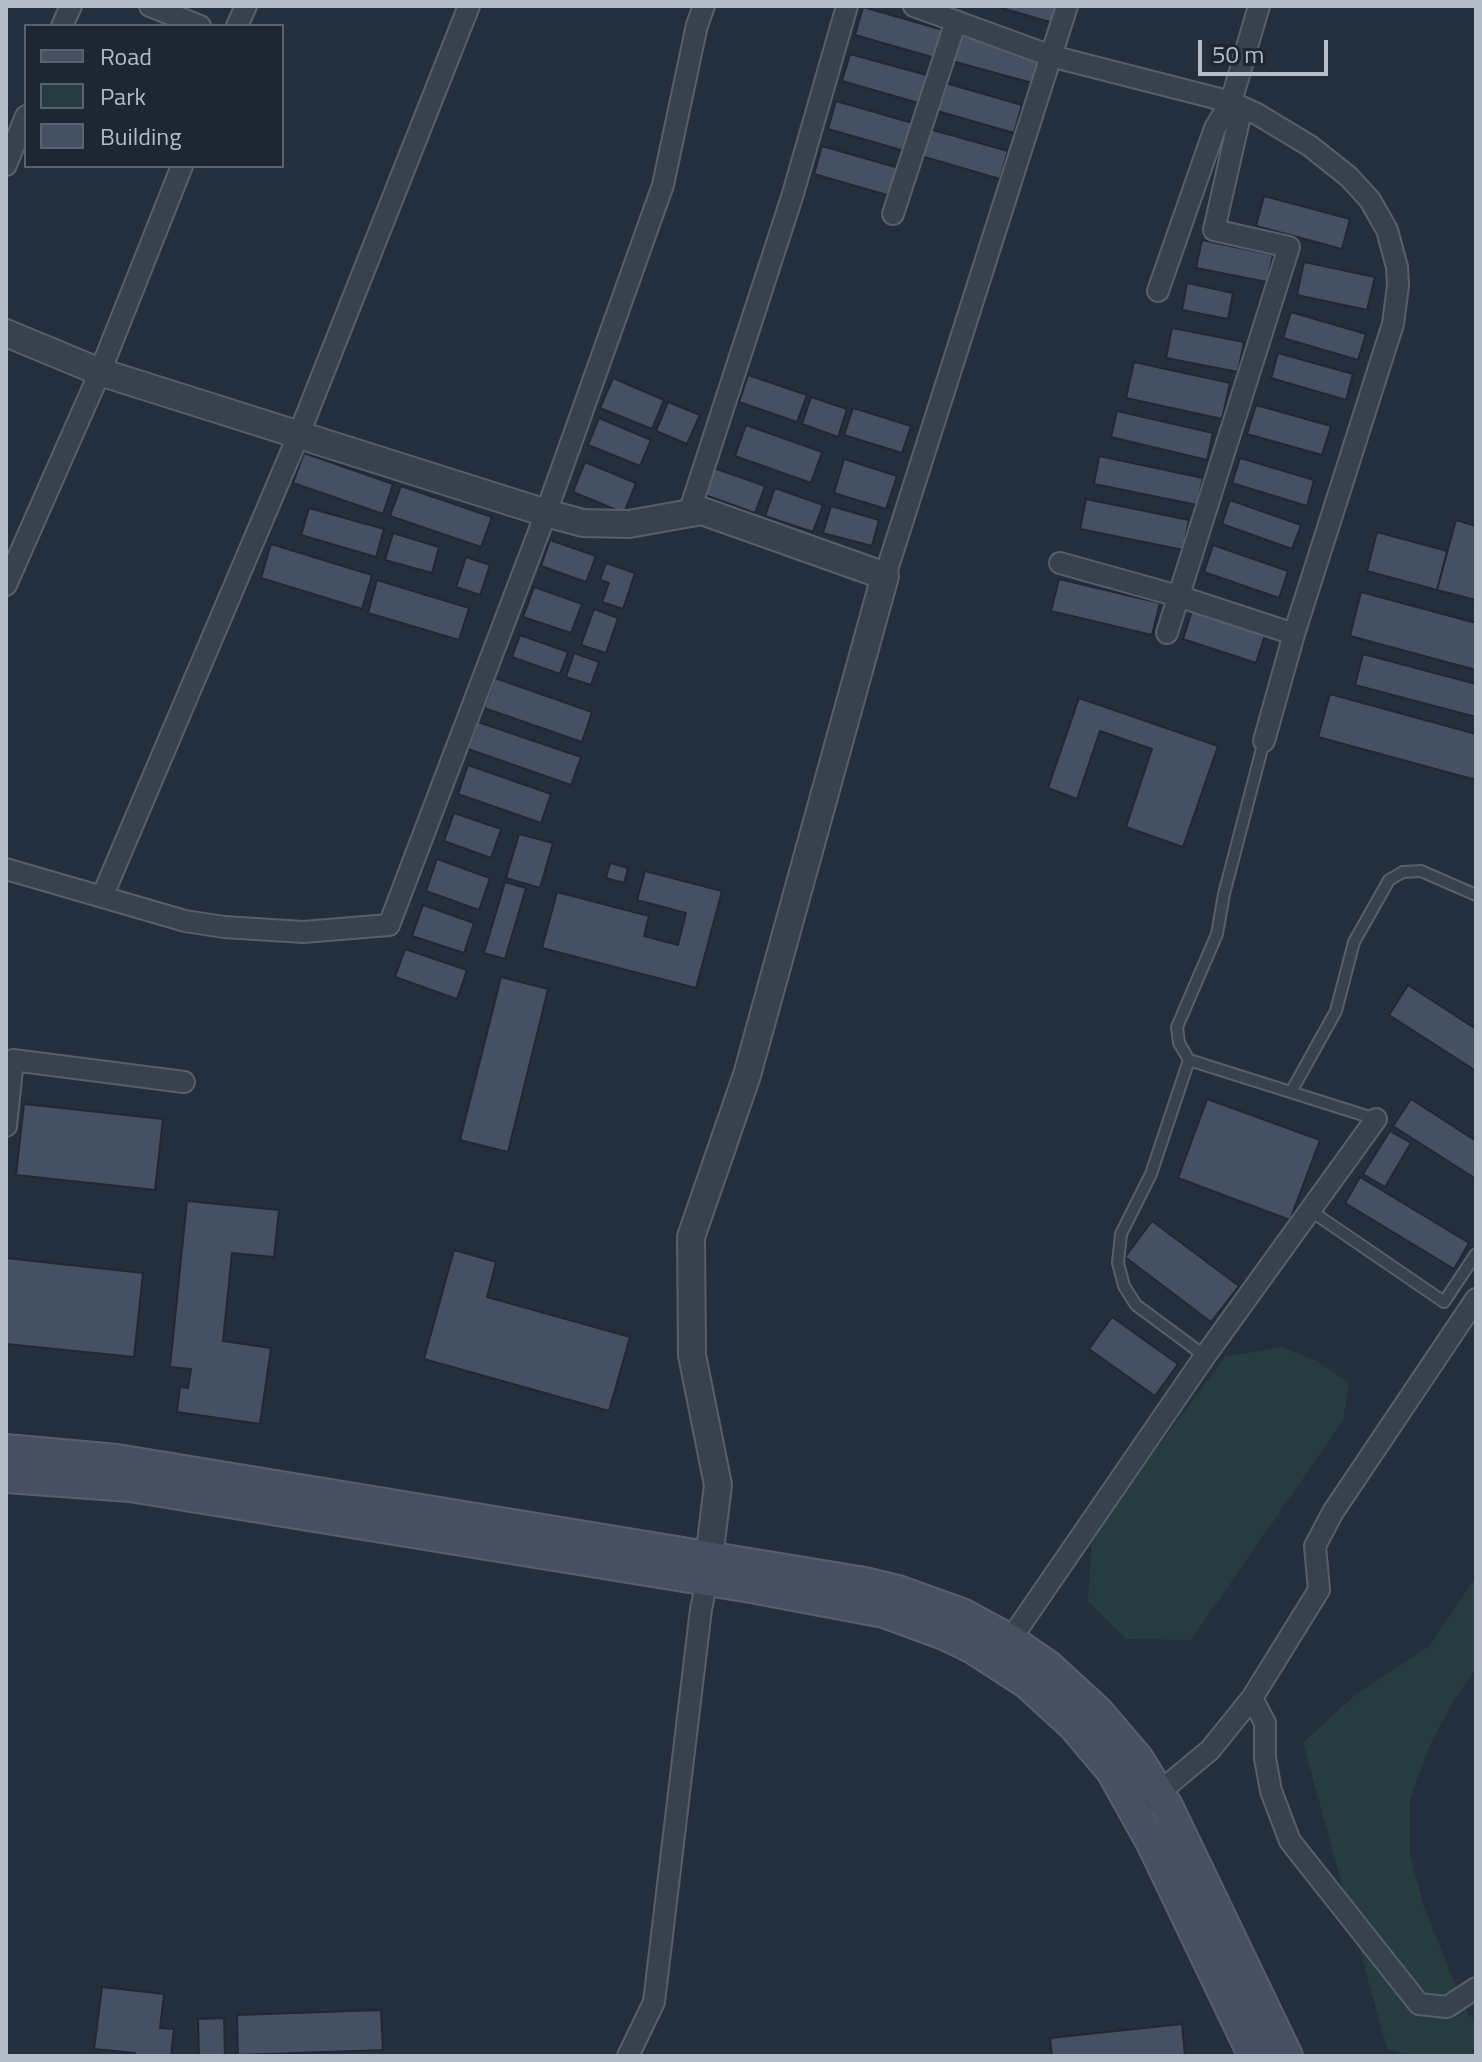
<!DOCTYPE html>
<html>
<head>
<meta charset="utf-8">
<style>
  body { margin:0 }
  #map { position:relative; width:1482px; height:2062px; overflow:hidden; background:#242f3e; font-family:"Titillium Web",sans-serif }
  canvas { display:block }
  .frame { position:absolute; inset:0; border:8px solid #b4bcc9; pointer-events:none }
  .legend { position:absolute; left:24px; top:24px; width:260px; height:144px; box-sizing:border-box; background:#1d2633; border:2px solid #59626f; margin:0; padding:10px 14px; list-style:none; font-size:24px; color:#b4bcc9 }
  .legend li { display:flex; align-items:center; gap:16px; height:40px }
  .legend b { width:40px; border:2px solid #59626f }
  .scale { position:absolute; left:1198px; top:40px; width:130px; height:36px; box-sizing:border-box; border:4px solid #b4bcc9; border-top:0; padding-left:10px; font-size:24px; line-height:28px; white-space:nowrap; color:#b4bcc9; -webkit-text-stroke:6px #1d2633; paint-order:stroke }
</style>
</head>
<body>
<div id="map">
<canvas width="1482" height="2062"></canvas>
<div class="frame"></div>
<ul class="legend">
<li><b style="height:10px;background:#465061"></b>Road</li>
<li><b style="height:22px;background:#263c3f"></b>Park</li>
<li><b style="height:22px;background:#455162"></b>Building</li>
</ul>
<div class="scale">50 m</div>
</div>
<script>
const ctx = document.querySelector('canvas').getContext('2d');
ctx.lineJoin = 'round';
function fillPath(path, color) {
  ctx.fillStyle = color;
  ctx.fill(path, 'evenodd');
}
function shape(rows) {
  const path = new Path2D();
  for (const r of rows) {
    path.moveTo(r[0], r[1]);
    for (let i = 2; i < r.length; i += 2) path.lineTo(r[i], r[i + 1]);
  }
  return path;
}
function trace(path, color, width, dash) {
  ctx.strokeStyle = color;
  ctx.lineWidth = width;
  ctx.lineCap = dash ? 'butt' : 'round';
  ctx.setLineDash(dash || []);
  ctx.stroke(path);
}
fillPath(shape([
  [1280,1347,1316,1360,1349,1383,1343,1421,1191,1640,1126,1639,1088,1601,1092,1534,1225,1357],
  [1476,1577,1476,1669,1455,1698,1429,1747,1410,1800,1410,1855,1424,1907,1468,2015,1476,2019,1476,2056,1416,2056,1387,2049,1303,1743,1356,1694,1428,1647]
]), '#263c3f');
const building = shape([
  [995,6,1058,6,1053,23,995,6],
  [863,7,943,30,935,58,855,35,863,7],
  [960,33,1040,56,1032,83,952,61,960,33],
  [850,54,930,76,922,104,842,81,850,54],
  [942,82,1022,105,1014,133,934,110,942,82],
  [836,101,916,124,908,152,828,129,836,101],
  [929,129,1008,151,1000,179,921,156,929,129],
  [822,146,902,169,894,197,814,174,822,146],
  [1264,196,1350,219,1342,249,1256,226,1264,196],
  [1202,240,1273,255,1267,282,1196,268,1202,240],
  [1304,262,1375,277,1367,310,1297,295,1304,262],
  [1187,283,1233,293,1228,319,1182,310,1187,283],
  [1291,312,1366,334,1358,360,1283,338,1291,312],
  [1172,328,1244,342,1238,372,1166,358,1172,328],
  [1278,353,1353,374,1346,400,1271,378,1278,353],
  [1134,362,1230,383,1222,419,1126,398,1134,362],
  [748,375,807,395,797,422,739,402,748,375],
  [613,378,664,400,652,429,600,408,613,378],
  [811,397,847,409,838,437,802,424,811,397],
  [668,402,700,415,687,444,656,431,668,402],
  [1256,405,1331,426,1322,455,1247,434,1256,405],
  [853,408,911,426,902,453,844,435,853,408],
  [1117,411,1213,433,1207,460,1111,437,1117,411],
  [599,418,651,440,640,466,588,445,599,418],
  [746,425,822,452,811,483,735,456,746,425],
  [304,453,393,484,383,514,293,483,304,453],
  [1099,456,1203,478,1197,505,1094,484,1099,456],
  [1240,458,1314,480,1307,506,1232,483,1240,458],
  [844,459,897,476,886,509,834,493,844,459],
  [585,462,636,483,624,513,573,492,585,462],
  [714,468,765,486,755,513,705,495,714,468],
  [401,486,492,517,481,547,390,516,401,486],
  [775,488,823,505,813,532,765,516,775,488],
  [1086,499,1189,520,1183,550,1080,529,1086,499],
  [1230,500,1301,525,1292,549,1222,524,1230,500],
  [831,506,879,520,872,546,823,533,831,506],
  [309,508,384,529,376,557,301,535,309,508],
  [1456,520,1476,526,1476,600,1437,590,1456,520],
  [1377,532,1447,551,1437,590,1367,571,1377,532],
  [393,533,439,547,432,573,385,560,393,533],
  [550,540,596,556,586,582,541,566,550,540],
  [271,544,372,575,362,609,261,578,271,544],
  [1213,545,1288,571,1279,598,1204,572,1213,545],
  [466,557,490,565,480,595,456,587,466,557],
  [606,563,635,573,623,609,602,602,609,583,600,580,606,563],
  [1059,579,1160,603,1152,635,1051,611,1059,579],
  [377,580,469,608,459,640,368,613,377,580],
  [534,587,582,604,571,633,523,617,534,587],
  [1361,592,1476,623,1476,670,1350,636,1361,592],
  [594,609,618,618,606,653,581,645,594,609],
  [1192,611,1265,635,1256,663,1183,639,1192,611],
  [520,635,568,652,560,674,512,657,520,635],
  [574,653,599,662,591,685,566,677,574,653],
  [1363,654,1476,684,1476,717,1355,685,1363,654],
  [495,678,592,712,582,742,484,708,495,678],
  [1330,694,1476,734,1476,780,1318,737,1330,694],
  [1079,698,1218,746,1183,847,1126,827,1152,749,1100,731,1077,799,1048,788,1079,698],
  [478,722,581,757,571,785,468,749,478,722],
  [468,765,551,794,541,823,458,794,468,765],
  [454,813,501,829,491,858,444,841,454,813],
  [519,834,553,843,540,888,506,878,519,834],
  [437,859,490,878,479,910,426,891,437,859],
  [610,863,628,868,624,883,606,878,610,863],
  [645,871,722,891,696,988,542,948,557,892,649,916,644,936,678,945,686,913,637,900,645,871],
  [505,882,526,888,505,959,484,953,505,882],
  [423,905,474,923,464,953,412,936,423,905],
  [405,949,467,970,457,999,395,977,405,949],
  [501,977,548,989,508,1152,460,1140,501,977],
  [1408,985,1476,1029,1476,1071,1389,1015,1408,985],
  [1207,1099,1320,1140,1290,1220,1178,1178,1207,1099],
  [1411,1099,1476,1141,1476,1179,1393,1126,1411,1099],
  [24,1104,163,1119,155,1190,16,1175,24,1104],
  [1390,1131,1411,1143,1385,1187,1363,1174,1390,1131],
  [1360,1177,1469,1243,1454,1269,1345,1203,1360,1177],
  [187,1201,279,1210,274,1257,232,1253,223,1341,271,1348,260,1424,177,1412,180,1387,188,1388,191,1369,170,1367,187,1201],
  [1152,1221,1239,1286,1211,1322,1125,1257,1152,1221],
  [454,1250,496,1262,487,1297,630,1337,609,1411,424,1359,454,1250],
  [6,1258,143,1273,134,1357,6,1344,6,1258],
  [1112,1317,1178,1364,1155,1396,1089,1349,1112,1317],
  [102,1987,164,1994,160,2028,174,2029,171,2056,135,2056,135,2053,94,2049,102,1987],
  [381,2010,383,2050,238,2055,237,2015,381,2010],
  [224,2018,225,2056,199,2056,198,2019,224,2018],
  [1182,2024,1185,2056,1052,2056,1050,2038,1182,2024]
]);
fillPath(building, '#455162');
trace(building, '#1f2835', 2);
const service = shape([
  [1189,1060,1179,1043,1177,1027,1217,934,1224,894,1264,741],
  [1291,1092,1336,1011,1354,942,1389,880,1403,872,1421,871,1476,895],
  [1311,1211,1444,1302,1476,1254],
  [1205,1356,1136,1305,1124,1286,1118,1263,1121,1234,1151,1174,1189,1060,1376,1119]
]);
const minor = shape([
  [150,6,200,26],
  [914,6,1051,56,1231,102,1257,114,1310,146,1349,177,1370,200,1387,230,1397,267,1398,286,1393,324,1294,634,1264,741],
  [62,26,71,6],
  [237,26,246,6],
  [6,165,26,116],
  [893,214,956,21],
  [1158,291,1215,128,1231,102,1259,6],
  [689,513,792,197,847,6],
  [1060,563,1178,596,1294,634],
  [885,576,1067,6],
  [6,585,100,372,182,166],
  [1167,633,1289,247,1214,230,1242,107],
  [6,869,185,921,224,927,303,932,389,925,546,513,663,185,697,25,704,6],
  [102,897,299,434,469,6],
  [6,1126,13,1060,184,1082],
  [1010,1640,1205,1356,1376,1119],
  [1252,1698,1265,1723,1265,1758,1271,1791,1290,1841,1419,2004,1447,2007,1476,1988],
  [1151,1799,1210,1750,1252,1698,1319,1590,1315,1546,1333,1512,1476,1299],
  [628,2056,654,2002,701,1609,707,1581]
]);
const tertiary = shape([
  [6,333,100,372,546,513,583,523,629,524,702,511,885,576,747,1075,691,1237,692,1355,718,1485,707,1575]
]);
const secondary = shape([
  [6,1450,117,1460,865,1583,898,1591,962,1614,1010,1640,1048,1666,1098,1712,1138,1759,1168,1808,1287,2056],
  [6,1477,130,1486,751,1587,884,1612,944,1634,973,1648,1027,1683,1074,1726,1112,1771,1152,1843,1254,2056]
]);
trace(service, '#565f6c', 14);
trace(minor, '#565f6c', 24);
trace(tertiary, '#565f6c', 30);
trace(secondary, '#565f6c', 34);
trace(service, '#38414e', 10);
trace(minor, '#38414e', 20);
trace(tertiary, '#38414e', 26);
trace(secondary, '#465061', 30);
</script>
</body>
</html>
